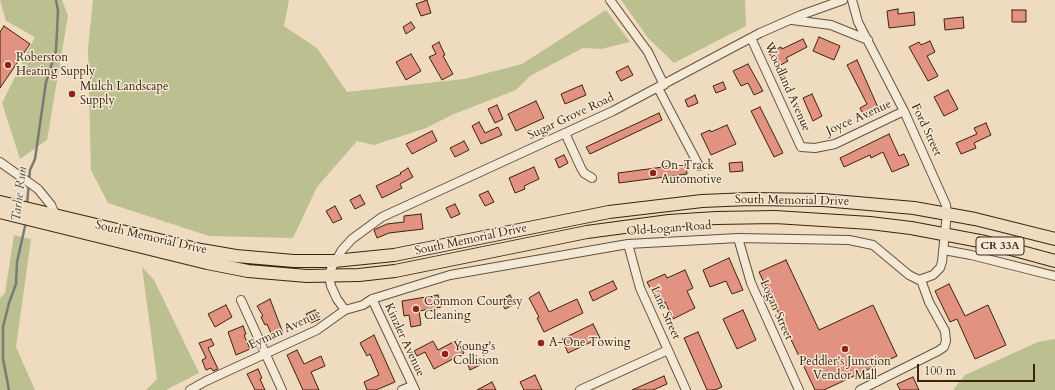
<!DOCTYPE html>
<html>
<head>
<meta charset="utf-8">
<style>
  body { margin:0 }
  #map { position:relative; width:1055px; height:390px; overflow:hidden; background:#eedbc0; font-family:Cardo,serif }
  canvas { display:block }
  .scale { position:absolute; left:917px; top:364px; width:118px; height:18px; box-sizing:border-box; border:2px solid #3c240a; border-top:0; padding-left:5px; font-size:12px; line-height:14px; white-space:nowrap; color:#3c240a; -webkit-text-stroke:3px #f4e8d6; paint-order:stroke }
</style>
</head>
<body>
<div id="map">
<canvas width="1055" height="390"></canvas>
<div class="scale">100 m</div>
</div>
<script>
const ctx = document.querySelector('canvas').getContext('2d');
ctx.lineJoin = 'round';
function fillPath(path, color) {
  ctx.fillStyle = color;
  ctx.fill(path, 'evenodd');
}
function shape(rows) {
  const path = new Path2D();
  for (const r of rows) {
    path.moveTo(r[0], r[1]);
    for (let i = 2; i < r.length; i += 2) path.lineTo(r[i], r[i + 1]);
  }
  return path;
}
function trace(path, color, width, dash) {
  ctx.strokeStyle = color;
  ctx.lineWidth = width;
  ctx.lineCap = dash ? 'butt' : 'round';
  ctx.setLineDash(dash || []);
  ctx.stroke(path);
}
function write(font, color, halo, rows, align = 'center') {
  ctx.font = font + ' Cardo,serif';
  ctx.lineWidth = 3;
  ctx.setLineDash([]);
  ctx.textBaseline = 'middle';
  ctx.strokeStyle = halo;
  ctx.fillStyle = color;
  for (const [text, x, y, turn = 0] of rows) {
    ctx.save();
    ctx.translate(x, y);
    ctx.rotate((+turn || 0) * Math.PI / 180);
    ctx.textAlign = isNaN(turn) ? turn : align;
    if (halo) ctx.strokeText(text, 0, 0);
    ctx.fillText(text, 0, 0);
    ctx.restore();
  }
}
fillPath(shape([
  [0,0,62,0,68,16,47,140,20,159,2,103,35,37,6,21],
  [93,0,289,0,284,26,317,48,347,92,464,79,522,64,606,10,630,42,601,49,583,48,530,76,516,90,454,114,426,128,374,145,357,141,317,187,293,238,209,236,108,203,91,170,88,49],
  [621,0,745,0,746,26,674,63,648,38],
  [14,235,31,239,16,347,35,390,0,390,0,298,5,293],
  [142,267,154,280,199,373,166,390,146,390,157,379],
  [1055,339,1055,390,953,390,965,375,1038,342]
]), '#bcbf90');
trace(shape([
  [27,205,30,170,35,159,46,82,56,51,58,11,56,0],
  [9,390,3,359,3,327,9,303,16,284,17,262,26,222]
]), '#777d75', 2.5);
const building = shape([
  [427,0,431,13,421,16,416,4,427,0],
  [898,9,898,14,914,12,915,25,889,28,887,11,898,9],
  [1012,10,1026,10,1026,22,1012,22,1012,10],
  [963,17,964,28,945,30,944,19,963,17],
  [411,22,415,28,406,34,403,27,411,22],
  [4,26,30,44,0,88,0,32,4,26],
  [819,37,840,46,834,60,813,51,819,37],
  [803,39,807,47,786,58,788,61,777,67,769,53,781,47,782,49,803,39],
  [930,41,935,52,927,56,938,76,928,81,909,47,919,42,921,45,930,41],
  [439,42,445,55,443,56,453,74,442,80,429,57,436,54,432,46,439,42],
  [411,54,421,71,406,80,396,62,411,54],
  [857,60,880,112,865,118,860,108,867,104,847,65,857,60],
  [748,64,763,91,754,95,748,83,741,86,733,71,748,64],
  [628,66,633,75,621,81,616,72,628,66],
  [723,82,726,89,716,93,713,86,723,82],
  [582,85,586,95,565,104,561,94,582,85],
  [948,90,958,109,944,116,934,97,948,90],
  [812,94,822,116,813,121,803,98,812,94],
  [695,95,698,103,688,107,685,100,695,95],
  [536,101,544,118,516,131,508,114,536,101],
  [497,105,503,119,495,123,488,109,497,105],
  [760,107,783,153,774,157,751,111,760,107],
  [659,113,662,120,590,154,586,147,659,113],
  [479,122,485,133,498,127,502,135,481,144,472,126,479,122],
  [986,123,991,135,974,143,976,148,961,154,956,143,977,134,974,128,986,123],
  [727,125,736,144,711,155,701,134,710,130,711,132,727,125],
  [432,131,437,141,412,154,406,144,432,131],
  [889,134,899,156,904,154,909,165,892,172,883,152,871,158,870,155,844,167,840,158,889,134],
  [464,141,469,150,455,157,450,148,464,141],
  [564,155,568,163,559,168,555,159,564,155],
  [742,162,743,171,730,172,729,163,742,162],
  [686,164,687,174,619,183,618,173,686,164],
  [534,167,539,179,524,186,525,189,515,193,509,178,534,167],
  [408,168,413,177,400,184,402,188,382,198,376,186,401,174,400,173,408,168],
  [488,191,494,202,485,206,479,195,488,191],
  [360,195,365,204,355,209,350,200,360,195],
  [455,204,460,214,451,218,446,208,455,204],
  [335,206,342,219,333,223,326,211,335,206],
  [421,214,423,229,389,233,377,238,374,230,376,229,387,224,404,222,404,216,421,214],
  [729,258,743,290,732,294,726,281,710,287,703,270,729,258],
  [786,260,819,330,873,305,897,356,824,390,815,390,759,272,786,260],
  [685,270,693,288,687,291,695,308,673,319,665,302,659,305,647,282,665,274,667,278,685,270],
  [613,281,617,289,593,301,589,292,613,281],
  [949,284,965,316,988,305,1006,345,975,359,957,319,950,322,935,291,949,284],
  [539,292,549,312,577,299,583,313,544,332,537,318,539,317,529,298,539,292],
  [438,295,441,307,419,311,421,325,411,327,409,315,404,316,402,301,438,295],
  [510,295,515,304,505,309,500,300,510,295],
  [270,299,283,333,273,338,267,324,265,325,261,317,263,316,257,306,270,299],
  [226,305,232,317,215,327,208,314,226,305],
  [315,310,320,319,311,323,306,314,315,310],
  [743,310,756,340,737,349,723,319,743,310],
  [593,324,600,338,568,353,562,339,593,324],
  [243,326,246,334,244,335,250,349,236,355,228,332,243,326],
  [698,332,722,387,715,390,707,390,684,338,698,332],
  [374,335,395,382,376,390,367,390,364,382,379,375,370,354,367,356,360,343,374,335],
  [211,339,214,345,208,348,218,369,213,371,211,368,206,370,202,360,206,358,199,343,211,339],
  [457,340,464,353,434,369,425,352,417,356,414,351,433,341,438,350,457,340],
  [297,350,304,364,321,356,325,366,311,372,319,390,303,390,287,355,297,350],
  [475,356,480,365,470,370,466,360,475,356],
  [258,369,262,378,260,379,265,390,255,390,247,374,258,369],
  [535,375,542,390,524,390,520,382,535,375],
  [664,376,667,384,653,390,632,390,664,376],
  [913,377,919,390,900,390,897,384,913,377],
  [492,382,496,390,477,390,492,382]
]);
fillPath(building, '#e29280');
trace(building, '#3c240a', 1);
const minor = shape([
  [610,0,648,52,664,85],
  [792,20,831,25,868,40],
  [751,38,801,147,815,148,835,144,904,111],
  [658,88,699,166],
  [565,133,581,168,584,173,592,178],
  [0,162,38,189,51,205,56,216],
  [738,238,751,283,799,390],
  [628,244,640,288,686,390],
  [944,250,971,255,1055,276],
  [372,299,415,390],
  [241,300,282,390],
  [345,310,337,299,331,286,329,276,331,269,342,250,352,239,382,217,613,111,760,33,801,15,843,0],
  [190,390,206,381,317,330,345,310,363,305,372,299,450,275,628,244,738,238,849,240,873,245,909,275,919,280,933,275,940,268,942,262,947,213,946,205,904,111,858,22,852,0],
  [402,390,412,386],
  [580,390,668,350],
  [860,390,938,351,944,347,946,341,945,331,929,302,921,280]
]);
const highway = shape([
  [0,202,201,250,236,256,294,261,334,261,394,255,609,212,702,201,750,199,823,200,914,208,975,219,1055,239],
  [0,212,207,263,248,271,307,276,359,275,395,271,587,232,669,221,716,218,775,217,870,223,911,228,985,242,1055,261]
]);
trace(minor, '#685238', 10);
trace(highway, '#3c240a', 14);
trace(minor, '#f4e8d6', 8);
trace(highway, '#eedbc0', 12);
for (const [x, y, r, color] of [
  [8,65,4,"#8f2418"],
  [72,94,4,"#8f2418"],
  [653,173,4,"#8f2418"],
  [416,309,4,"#8f2418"],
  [541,343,4,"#8f2418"],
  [845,349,4,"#8f2418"],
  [445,354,4,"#8f2418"]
]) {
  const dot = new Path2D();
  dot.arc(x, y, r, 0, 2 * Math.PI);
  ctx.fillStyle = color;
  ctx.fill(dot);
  trace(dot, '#f4e8d6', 1.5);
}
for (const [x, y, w] of [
  [1000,246,48]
]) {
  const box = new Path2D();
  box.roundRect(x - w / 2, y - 9, w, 18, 3);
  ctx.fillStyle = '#f4e8d6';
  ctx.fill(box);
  trace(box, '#3c240a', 1);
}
write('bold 11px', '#3c240a', null, [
  ["CR 33A",1000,246]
]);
write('12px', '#3c240a', '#f4e8d6', [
  ["Roberston",16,58],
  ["Heating Supply",16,72],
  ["Mulch Landscape",80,87],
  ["Supply",80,101],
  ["On-Track",661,166],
  ["Automotive",661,180],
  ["Common Courtesy",424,302],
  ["Cleaning",424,316],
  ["A-One Towing",549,343],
  ["Young's",453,347],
  ["Collision",453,361],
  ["Peddler's Junction",845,362,"center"],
  ["Vendor Mall",845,376,"center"]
], 'left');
write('12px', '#3c240a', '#f4e8d6', [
  ["Woodland Avenue",787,87,66],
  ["Sugar Grove Road",571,117,-25],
  ["Joyce Avenue",859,118,-24],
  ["Ford Street",926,130,65],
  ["South Memorial Drive",792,201,1],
  ["Old Logan Road",669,229,-4],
  ["South Memorial Drive",151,238,13],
  ["South Memorial Drive",471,240,-12],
  ["Logan Street",776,310,66],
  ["Lane Street",665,313,66],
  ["Eyman Avenue",285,330,-25],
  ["Kinzler Avenue",404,340,65]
]);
write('italic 13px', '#59503f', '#f4e8d6', [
  ["Tarhe Run",20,194,-83]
]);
</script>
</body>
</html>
